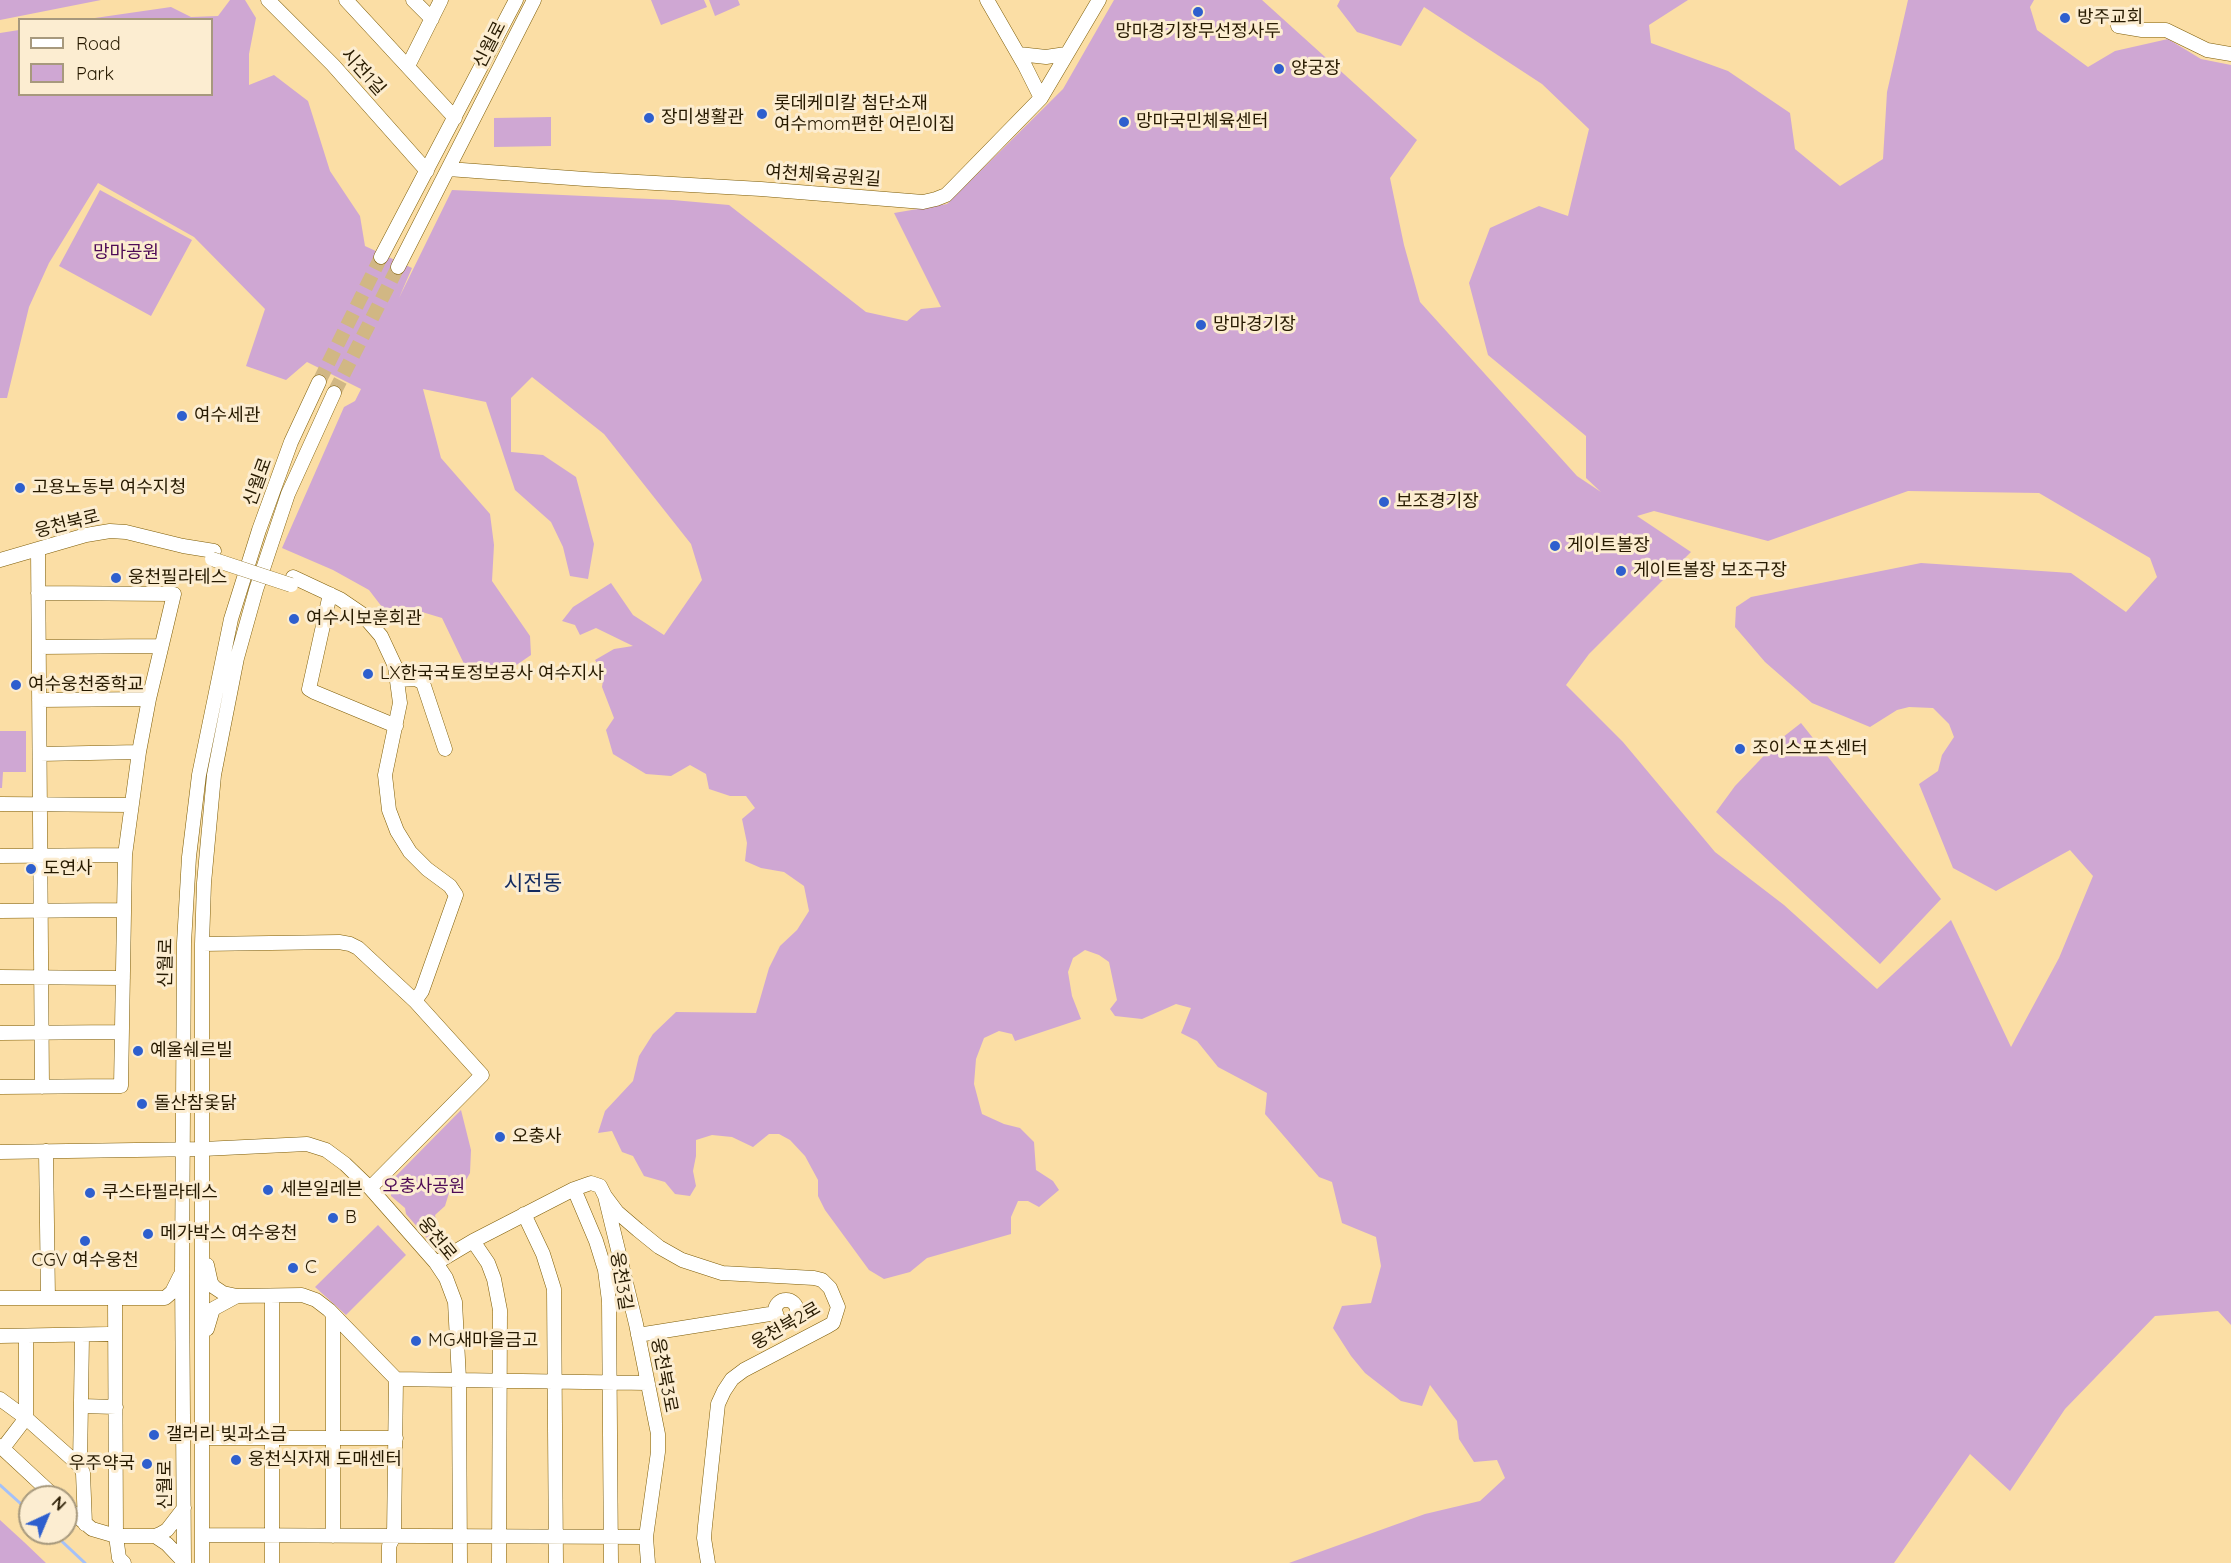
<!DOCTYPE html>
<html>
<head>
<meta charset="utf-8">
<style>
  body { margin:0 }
  #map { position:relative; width:2231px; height:1563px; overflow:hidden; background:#fbdea5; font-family:Quicksand,sans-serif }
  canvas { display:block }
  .legend { position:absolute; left:18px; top:18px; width:195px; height:78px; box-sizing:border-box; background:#fcedd1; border:2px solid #a7997d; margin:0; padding:8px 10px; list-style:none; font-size:18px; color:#271a00 }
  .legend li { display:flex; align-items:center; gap:12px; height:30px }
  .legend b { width:30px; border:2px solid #a7997d }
  .north { position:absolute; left:18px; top:1485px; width:60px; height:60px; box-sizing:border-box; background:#fcedd1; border:2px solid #a7997d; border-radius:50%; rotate:44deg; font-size:16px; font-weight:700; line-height:24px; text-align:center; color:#271a00 }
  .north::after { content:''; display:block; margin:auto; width:21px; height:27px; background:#2e5fce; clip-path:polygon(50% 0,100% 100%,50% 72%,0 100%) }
</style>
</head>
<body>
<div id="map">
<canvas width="2231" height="1563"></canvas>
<ul class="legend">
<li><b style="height:8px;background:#fff"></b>Road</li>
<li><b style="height:16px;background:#cfa7d3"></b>Park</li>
</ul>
<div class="north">N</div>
</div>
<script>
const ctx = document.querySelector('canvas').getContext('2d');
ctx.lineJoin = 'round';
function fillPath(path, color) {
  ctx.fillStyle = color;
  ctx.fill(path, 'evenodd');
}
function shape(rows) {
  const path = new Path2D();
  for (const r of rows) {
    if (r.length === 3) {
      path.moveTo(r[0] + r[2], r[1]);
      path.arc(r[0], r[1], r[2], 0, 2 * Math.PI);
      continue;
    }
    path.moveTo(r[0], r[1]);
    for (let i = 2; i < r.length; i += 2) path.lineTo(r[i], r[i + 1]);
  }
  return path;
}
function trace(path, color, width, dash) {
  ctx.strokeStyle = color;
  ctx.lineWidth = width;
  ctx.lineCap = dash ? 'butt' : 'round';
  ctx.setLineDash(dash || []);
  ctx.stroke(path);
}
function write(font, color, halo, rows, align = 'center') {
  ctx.font = font + ' Quicksand,"Noto Sans KR",sans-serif';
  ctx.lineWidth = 6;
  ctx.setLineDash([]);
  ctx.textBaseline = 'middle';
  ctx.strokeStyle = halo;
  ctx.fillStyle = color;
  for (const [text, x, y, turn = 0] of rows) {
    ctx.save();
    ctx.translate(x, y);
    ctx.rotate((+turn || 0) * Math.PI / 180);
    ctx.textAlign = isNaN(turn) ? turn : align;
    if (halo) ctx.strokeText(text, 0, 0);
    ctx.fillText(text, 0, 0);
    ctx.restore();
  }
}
fillPath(shape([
  [0,0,101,0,0,20],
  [230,0,245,0,256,18,249,54,249,85,274,75,308,101,330,171,360,216,365,246,412,268,399,298,452,190,673,200,729,205,866,312,907,321,921,309,941,307,894,213,947,204,1063,89,1114,0,1262,0,1417,140,1390,178,1404,245,1420,302,1577,476,1601,492,1586,478,1586,436,1488,355,1469,283,1490,228,1539,206,1568,216,1589,129,1542,84,1424,7,1401,46,1357,32,1337,6,1340,0,1688,0,1649,25,1651,43,1728,71,1790,113,1795,149,1840,186,1883,159,1887,92,1908,0,2034,0,2030,7,2037,30,2088,67,2115,51,2168,39,2201,59,2231,65,2231,1325,2218,1311,2155,1316,2065,1409,2010,1491,1970,1454,1894,1563,1289,1563,1425,1514,1480,1501,1505,1478,1497,1460,1474,1462,1459,1439,1457,1421,1430,1385,1422,1406,1401,1401,1365,1373,1351,1356,1333,1328,1342,1306,1371,1303,1381,1266,1376,1237,1342,1223,1332,1182,1319,1177,1265,1114,1267,1093,1218,1067,1197,1041,1181,1033,1191,1008,1176,1004,1142,1019,1115,1016,1110,1009,1117,1000,1109,962,1099,955,1085,950,1073,958,1068,972,1072,996,1081,1019,1015,1041,1012,1034,999,1031,984,1038,976,1059,974,1084,982,1114,1004,1124,1020,1128,1034,1142,1036,1170,1053,1181,1059,1190,1039,1207,1028,1201,1018,1201,1011,1217,1011,1234,927,1258,910,1272,884,1279,869,1270,825,1210,818,1196,818,1180,805,1156,790,1140,779,1134,769,1134,753,1147,732,1137,712,1135,696,1140,696,1156,693,1171,696,1186,690,1196,675,1194,665,1182,644,1176,633,1156,622,1152,612,1131,598,1133,605,1111,633,1081,639,1056,653,1034,676,1012,756,1013,769,968,780,946,797,930,809,911,804,886,784,872,761,868,745,861,747,843,742,819,755,808,746,796,730,796,709,789,706,774,690,765,671,776,646,774,613,754,606,730,614,718,602,687,604,673,595,660,614,649,633,646,596,628,580,635,575,625,562,621,573,607,611,583,633,615,664,635,702,580,691,544,604,434,532,377,511,398,511,452,543,455,576,477,594,544,588,579,570,576,563,547,551,522,515,490,486,402,423,389,441,458,490,514,494,545,492,581,530,636,531,655,515,666,466,668,442,618,402,606,392,620,369,590,333,570,282,548,344,407,355,401,361,389,307,362,286,380,246,366,265,309,194,237,98,183,49,263,29,307,7,398,0,398,0,33,19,30,20,94,212,94,212,20,88,19,171,7,191,17,218,16],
  [1908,491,2039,493,2150,558,2157,577,2126,612,2071,573,1921,563,1751,597,1736,607,1735,627,1765,662,1812,703,1870,727,1897,710,1909,707,1933,708,1949,724,1954,737,1942,755,1938,771,1919,784,1953,868,1996,891,2070,850,2093,876,2059,958,2011,1047,1951,920,1877,989,1784,905,1715,852,1623,742,1566,685,1589,654,1691,552,1637,516,1654,511,1768,541],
  [651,0,704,0,707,7,661,25],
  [709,0,738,0,740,5,715,16],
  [551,117,551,146,494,147,494,118],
  [100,190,192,240,151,316,59,266],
  [1801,723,1941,899,1880,964,1716,812,1735,786,1778,741],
  [0,731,26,731,26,772,3,772,2,788,0,788],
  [461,1110,471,1150,470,1173,466,1180,453,1180,445,1206,435,1215,438,1232,433,1245,406,1214,405,1208,391,1196,391,1181],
  [378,1225,406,1255,346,1315,315,1287],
  [0,1520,24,1542,46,1563,0,1563]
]), '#cfa7d3');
trace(shape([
  [0,1485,30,1512],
  [53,1533,85,1563]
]), '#a5c1f8', 3);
trace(shape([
  [319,382,381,257],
  [334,393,398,267]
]), '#d1b784', 14, [14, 7]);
const minor = shape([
  [268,0,333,65,427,171],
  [346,0,455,118],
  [413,0,432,19],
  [987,0,1025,66,1041,98],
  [2118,26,2142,30,2166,30,2207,50,2231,54],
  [1019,54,1046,57,1066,54],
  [408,66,441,0],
  [448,169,585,179,761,189,923,202,936,199,946,195,956,185,1041,98,1099,0],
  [381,257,516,0],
  [398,267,534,0],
  [38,549,42,1087],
  [0,560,86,535,110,531,126,532,183,546,214,551],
  [293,577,340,599,362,614,381,636,395,666,400,703,385,775,389,810,397,831,410,852,427,869,450,886,456,895,422,991,415,1001],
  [330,594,309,689,314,692,396,726],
  [39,647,161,646],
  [398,680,416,679,423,683,445,749],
  [39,700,149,699],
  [40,754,139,752],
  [0,804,131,805],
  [0,856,125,855],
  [0,911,124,910],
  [202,944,339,942,350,944,358,948,415,1001,482,1075,370,1188],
  [0,977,123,978],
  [0,1033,122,1032],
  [0,1087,121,1086,125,855,139,752,149,699,174,594,38,593],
  [46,1151,48,1298],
  [0,1152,203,1149,307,1144,326,1150,345,1164,370,1188,436,1263,446,1278,455,1302,459,1379,460,1563],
  [574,1189,596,1241,605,1270,609,1301,611,1563],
  [605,1196,617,1212,638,1230,659,1247,682,1260,722,1273,814,1278,822,1280,830,1288,838,1307,833,1323,828,1326,744,1370,732,1379,724,1391,718,1404,705,1526,704,1538,708,1563],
  [524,1214,543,1254,554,1289,556,1563],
  [473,1241,488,1263,494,1279,500,1310,499,1563],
  [436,1263,473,1241,574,1189,591,1183,600,1186,605,1196,636,1324,658,1434,658,1452,646,1537,648,1563],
  [207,1265,211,1283,214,1287,223,1293,237,1296,302,1295,316,1300,329,1310,396,1379,394,1536,389,1546,389,1563],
  [0,1298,165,1298,172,1292,180,1276],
  [115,1298,116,1536,119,1558,124,1563],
  [786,1311,11],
  [333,1314,333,1536],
  [207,1329,213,1309,237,1296],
  [638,1335,776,1313],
  [0,1336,108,1334],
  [82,1336,80,1466,83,1473,85,1524],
  [396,1379,647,1383],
  [0,1399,26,1418,80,1466],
  [81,1406,116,1407],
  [202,1438,396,1438],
  [0,1446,55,1497],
  [3,1448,26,1418,26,1336],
  [66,1507,92,1529,116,1536,155,1536,160,1534,167,1530,184,1508],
  [202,1535,646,1537],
  [155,1536,167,1544,184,1562],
  [184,1563,182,1272,184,943,189,857,199,775,231,619,259,530,291,442,319,382],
  [202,1563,202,944,204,883,214,775,237,658,256,590,288,494,334,393],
  [272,1563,272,1296]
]);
trace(minor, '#7d5c06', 15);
trace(minor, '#fff', 14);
const minorBridge = shape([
  [212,559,291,585]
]);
trace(minorBridge, '#7d5c06', 15, []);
trace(minorBridge, '#fff', 14);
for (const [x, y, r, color] of [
  [1198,12,6,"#2e5fce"],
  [2065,18,6,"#2e5fce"],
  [1279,69,6,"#2e5fce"],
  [762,114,6,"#2e5fce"],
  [649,118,6,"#2e5fce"],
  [1124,122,6,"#2e5fce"],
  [1201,325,6,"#2e5fce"],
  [182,416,6,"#2e5fce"],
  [20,488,6,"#2e5fce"],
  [1384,502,6,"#2e5fce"],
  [1555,546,6,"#2e5fce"],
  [1621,571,6,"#2e5fce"],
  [116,578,6,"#2e5fce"],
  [294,619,6,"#2e5fce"],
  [368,674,6,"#2e5fce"],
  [16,685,6,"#2e5fce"],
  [1740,749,6,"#2e5fce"],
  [31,869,6,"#2e5fce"],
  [138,1051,6,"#2e5fce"],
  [142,1104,6,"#2e5fce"],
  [500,1137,6,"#2e5fce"],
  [268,1190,6,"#2e5fce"],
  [90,1193,6,"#2e5fce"],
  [333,1218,6,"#2e5fce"],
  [148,1234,6,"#2e5fce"],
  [85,1241,6,"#2e5fce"],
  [293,1268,6,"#2e5fce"],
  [416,1341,6,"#2e5fce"],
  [154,1435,6,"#2e5fce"],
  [236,1460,6,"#2e5fce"],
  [147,1464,6,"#2e5fce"]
]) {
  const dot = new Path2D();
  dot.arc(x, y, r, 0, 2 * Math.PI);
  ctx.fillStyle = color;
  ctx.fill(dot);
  trace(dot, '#fcedd1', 2);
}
write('18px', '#271a00', '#fcedd1', [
  ["방주교회",2077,18],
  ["망마경기장무선정사두",1198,32,"center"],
  ["양궁장",1291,69],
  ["롯데케미칼 첨단소재",774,104],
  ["여수mom편한 어린이집",774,125],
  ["장미생활관",661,118],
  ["망마국민체육센터",1136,122],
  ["망마경기장",1213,325],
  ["여수세관",194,416],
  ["고용노동부 여수지청",32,488],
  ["보조경기장",1396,502],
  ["게이트볼장",1567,546],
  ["게이트볼장 보조구장",1633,571],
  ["웅천필라테스",128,578],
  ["여수시보훈회관",306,619],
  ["LX한국국토정보공사 여수지사",380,674],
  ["여수웅천중학교",28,685],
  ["조이스포츠센터",1752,749],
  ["도연사",43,869],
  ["예울쉐르빌",150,1051],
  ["돌산참옻닭",154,1104],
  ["오충사",512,1137],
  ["세븐일레븐",280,1190],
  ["쿠스타필라테스",102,1193],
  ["B",345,1218],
  ["메가박스 여수웅천",160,1234],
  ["CGV 여수웅천",85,1261,"center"],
  ["C",305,1268],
  ["MG새마을금고",428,1341],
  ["갤러리 빛과소금",166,1435],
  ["웅천식자재 도매센터",248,1460],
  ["우주약국",135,1464,"right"]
], 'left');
write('18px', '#271a00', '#fcedd1', [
  ["신월로",490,45,-63],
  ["시전1길",363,72,48],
  ["여천체육공원길",823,176,4],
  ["신월로",258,482,-70],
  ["웅천북로",67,524,-14],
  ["신월로",166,963,-89],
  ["웅천로",437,1239,51],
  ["웅천3길",621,1281,81],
  ["웅천북2로",786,1326,-30],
  ["웅천북3로",664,1375,79],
  ["신월로",166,1485,-90]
]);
write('18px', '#4e0a56', '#fcedd1', [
  ["망마공원",126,253],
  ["오충사공원",424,1187]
]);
write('21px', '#122a5f', '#fcedd1', [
  ["시전동",533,884]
]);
</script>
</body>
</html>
